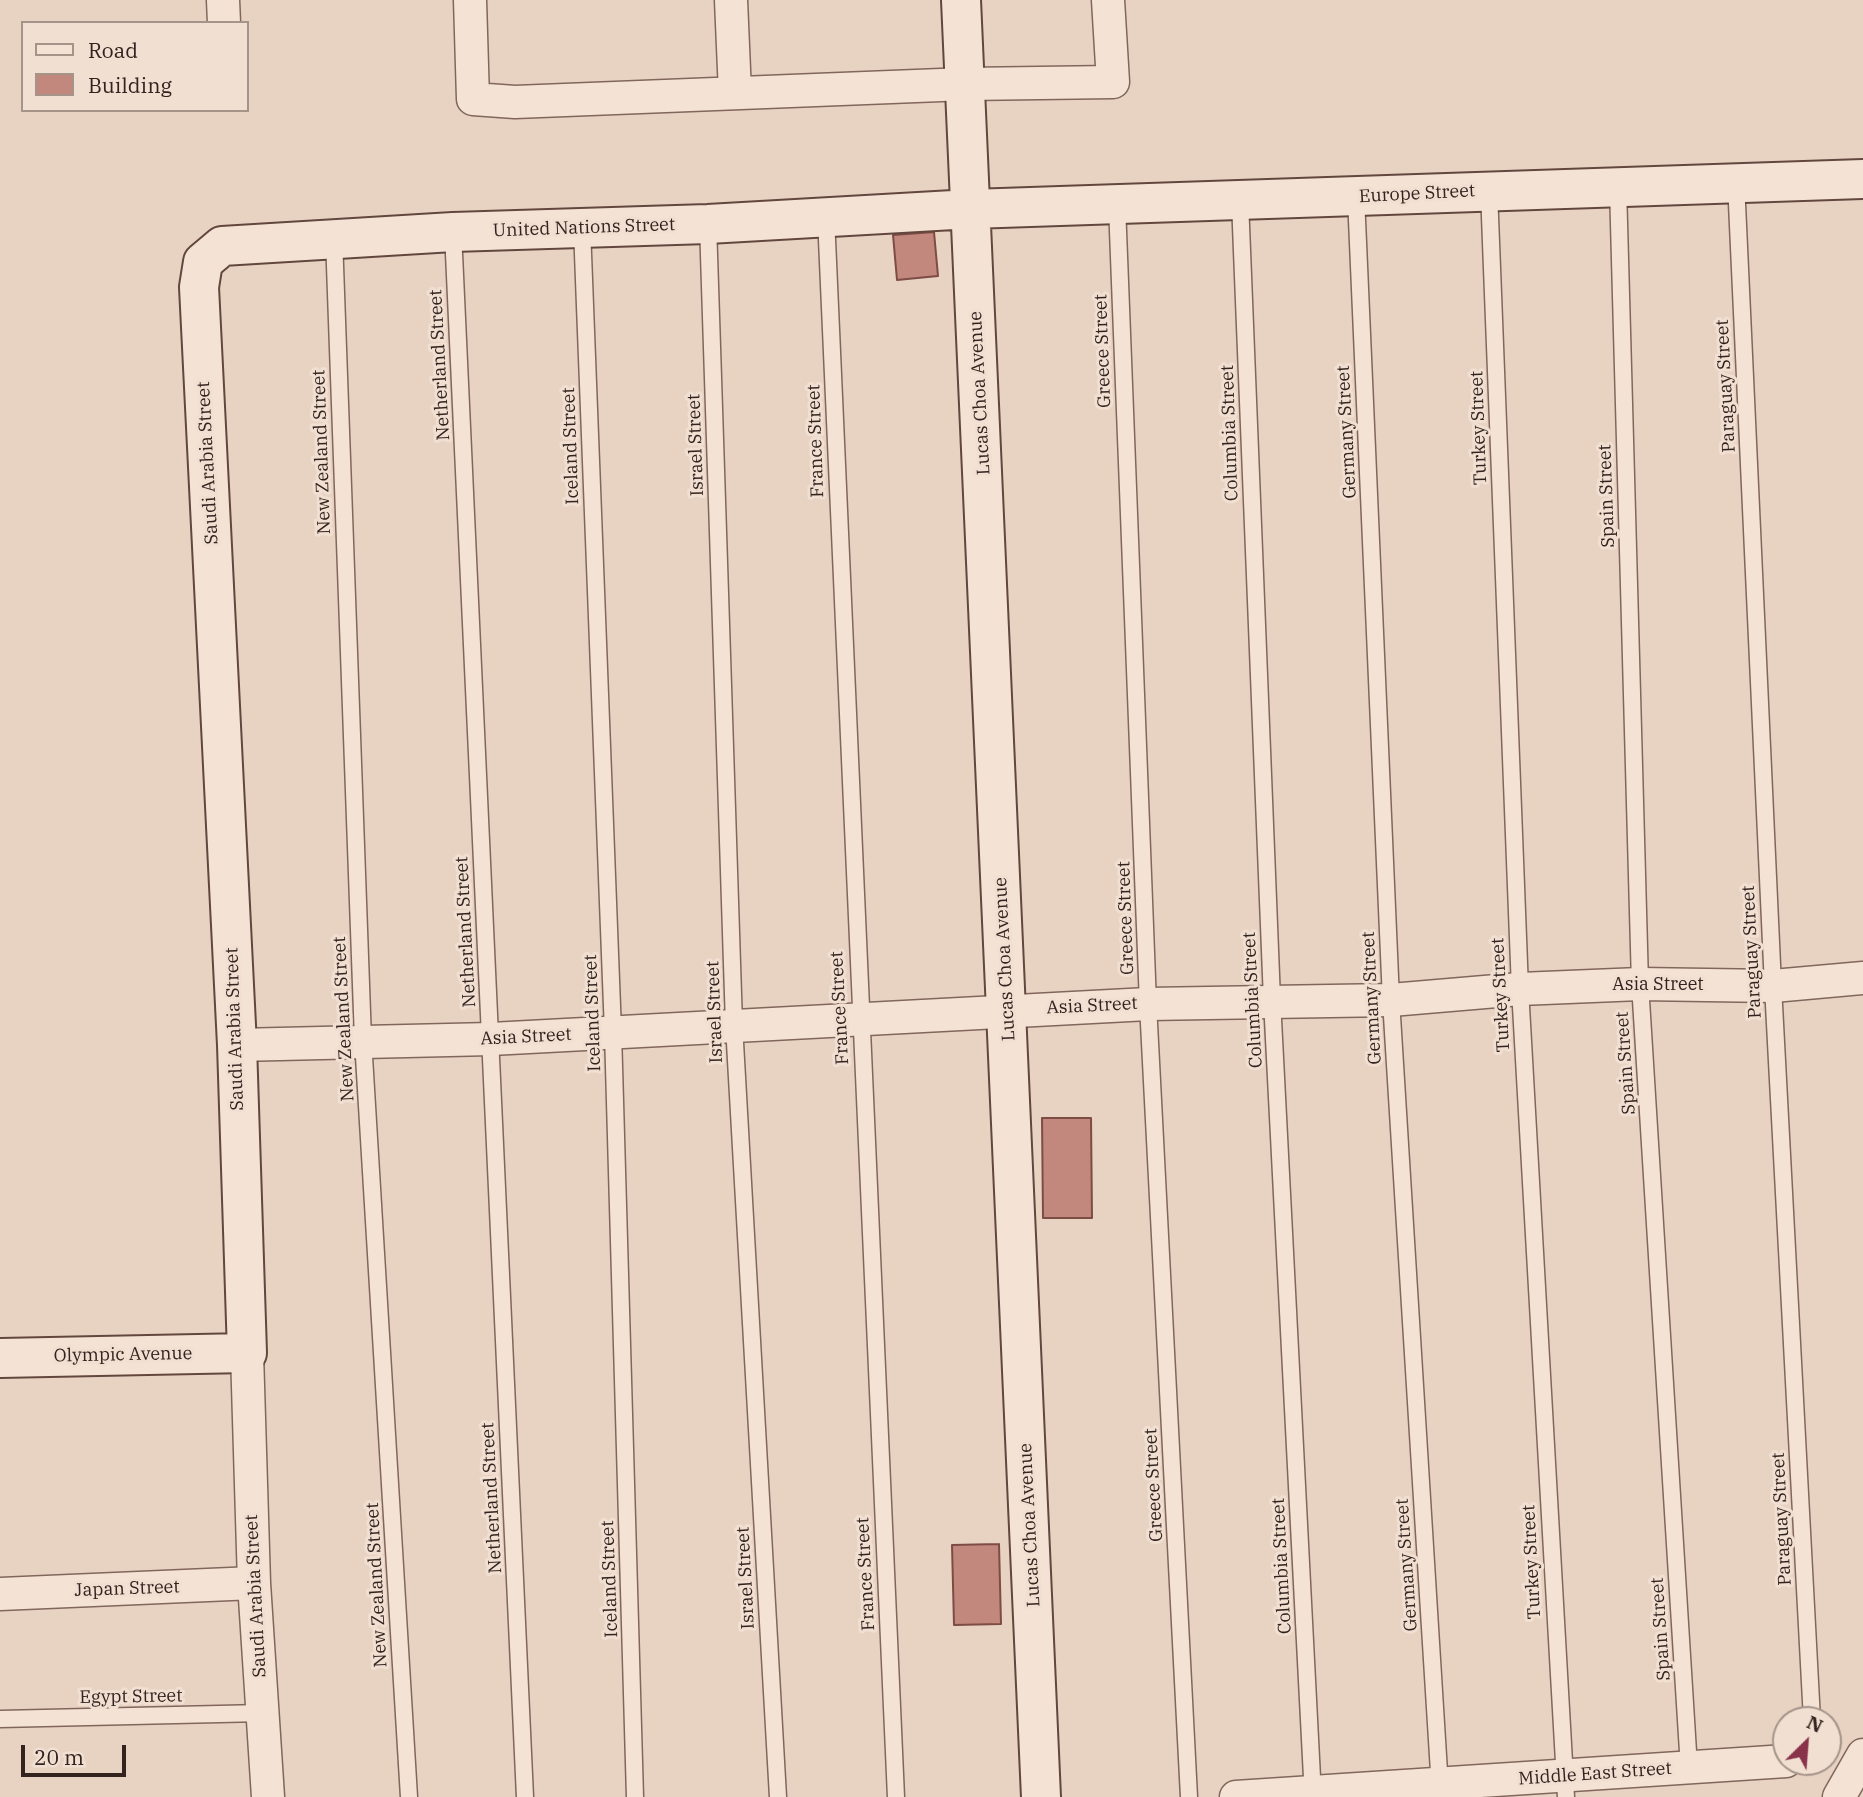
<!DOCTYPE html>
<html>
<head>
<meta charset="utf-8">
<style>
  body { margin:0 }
  #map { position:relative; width:1863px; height:1797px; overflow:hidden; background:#e8d3c3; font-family:"IBM Plex Serif",serif }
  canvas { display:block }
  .legend { position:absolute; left:21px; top:21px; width:228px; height:91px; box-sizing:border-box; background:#f1dfd2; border:2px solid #a5948a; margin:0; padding:9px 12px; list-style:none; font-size:21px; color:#32231e }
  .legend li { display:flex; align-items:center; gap:14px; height:35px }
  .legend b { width:35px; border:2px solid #a5948a }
  .north { position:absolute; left:1772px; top:1706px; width:70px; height:70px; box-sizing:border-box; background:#f1dfd2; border:2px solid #a5948a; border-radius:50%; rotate:25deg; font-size:19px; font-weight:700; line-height:28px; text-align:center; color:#32231e }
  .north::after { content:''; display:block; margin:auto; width:24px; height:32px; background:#89334a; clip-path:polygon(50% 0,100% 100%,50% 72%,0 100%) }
  .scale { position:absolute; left:21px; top:1745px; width:105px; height:32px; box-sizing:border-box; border:4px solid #32231e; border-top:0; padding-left:9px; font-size:21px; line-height:24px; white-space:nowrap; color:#32231e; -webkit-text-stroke:5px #f1dfd2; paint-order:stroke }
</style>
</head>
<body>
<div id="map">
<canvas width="1863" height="1797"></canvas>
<ul class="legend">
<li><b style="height:9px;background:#f4e3d5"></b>Road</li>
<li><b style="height:19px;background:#c2877d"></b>Building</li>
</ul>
<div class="north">N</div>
<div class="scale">20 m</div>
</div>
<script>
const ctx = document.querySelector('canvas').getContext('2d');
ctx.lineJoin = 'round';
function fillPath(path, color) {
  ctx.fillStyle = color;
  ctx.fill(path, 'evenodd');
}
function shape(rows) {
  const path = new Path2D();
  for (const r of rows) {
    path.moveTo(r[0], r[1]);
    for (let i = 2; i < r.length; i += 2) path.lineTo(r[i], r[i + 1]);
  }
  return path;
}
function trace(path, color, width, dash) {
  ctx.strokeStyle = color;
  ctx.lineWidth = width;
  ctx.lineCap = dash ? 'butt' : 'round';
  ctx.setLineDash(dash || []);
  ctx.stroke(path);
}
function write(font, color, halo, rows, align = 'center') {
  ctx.font = font + ' "IBM Plex Serif",serif';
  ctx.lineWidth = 6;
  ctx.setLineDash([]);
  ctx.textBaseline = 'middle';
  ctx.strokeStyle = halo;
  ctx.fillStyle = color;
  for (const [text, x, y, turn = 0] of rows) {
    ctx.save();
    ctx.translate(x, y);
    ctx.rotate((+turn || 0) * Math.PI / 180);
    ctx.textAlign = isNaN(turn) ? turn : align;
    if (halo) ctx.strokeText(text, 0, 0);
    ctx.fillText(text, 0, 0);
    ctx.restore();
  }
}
const building = shape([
  [934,232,938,276,897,280,893,235,934,232],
  [1042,1118,1091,1118,1092,1218,1043,1218,1042,1118],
  [999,1544,1001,1624,954,1625,952,1545,999,1544]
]);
fillPath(building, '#c2877d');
trace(building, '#7d4c44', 2);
const lane = shape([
  [1736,182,1773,986,1812,1720],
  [1618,187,1640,984,1689,1768],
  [1489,191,1520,989,1566,1797],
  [1356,197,1391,1000,1440,1788],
  [1240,201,1272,1000,1313,1797],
  [1117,205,1148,1004,1189,1797],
  [826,217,896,1797],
  [708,224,734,1025,778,1797],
  [582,228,613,1032,635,1797],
  [453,232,525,1797],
  [334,238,363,1040,409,1797],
  [0,1719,263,1713]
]);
const street = shape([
  [223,0,224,23],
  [470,0,473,99,515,102,966,84,1113,82,1108,0],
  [731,0,735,93],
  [237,1045,491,1039,1148,1004,1391,1000,1520,989,1640,984,1773,986,1863,978],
  [247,1353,254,1583,268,1797],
  [0,1594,254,1583],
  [1236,1797,1786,1761],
  [1839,1797,1863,1755]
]);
const secondary = shape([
  [961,0,1041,1797],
  [0,1358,247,1353,237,1045,199,287,203,262,222,246,453,232,708,224,971,209,1863,179]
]);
trace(lane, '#81665c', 19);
trace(street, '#81665c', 35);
trace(secondary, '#62473f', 42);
trace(lane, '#f4e3d5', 16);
trace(street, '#f4e3d5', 32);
trace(secondary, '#f4e3d5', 38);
write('18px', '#32231e', '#f1dfd2', [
  ["Europe Street",1417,194,-3],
  ["United Nations Street",584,228,-2],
  ["Greece Street",1103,351,-92],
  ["Netherland Street",440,365,-93],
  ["Paraguay Street",1726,386,-93],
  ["Lucas Choa Avenue",980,393,-93],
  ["Turkey Street",1479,428,-92],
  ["Germany Street",1347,432,-93],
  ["Columbia Street",1230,433,-92],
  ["France Street",816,441,-92],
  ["Israel Street",696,445,-92],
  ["Iceland Street",571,446,-92],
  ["New Zealand Street",322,452,-92],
  ["Saudi Arabia Street",208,463,-93],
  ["Spain Street",1607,496,-92],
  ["Greece Street",1126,918,-92],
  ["Netherland Street",466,932,-93],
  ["Paraguay Street",1752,952,-93],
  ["Lucas Choa Avenue",1005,959,-93],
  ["Asia Street",1658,985],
  ["Turkey Street",1501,995,-93],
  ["Germany Street",1372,998,-93],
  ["Columbia Street",1253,1000,-93],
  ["Asia Street",1092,1006,-3],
  ["France Street",840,1008,-93],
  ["Israel Street",715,1012,-92],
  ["Iceland Street",593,1013,-92],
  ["New Zealand Street",344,1019,-93],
  ["Saudi Arabia Street",235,1029,-92],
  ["Asia Street",526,1037,-3],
  ["Spain Street",1626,1063,-94],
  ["Olympic Avenue",123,1355,-1],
  ["Greece Street",1154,1485,-93],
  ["Netherland Street",492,1498,-93],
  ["Paraguay Street",1782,1519,-93],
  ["Lucas Choa Avenue",1030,1525,-93],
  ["Turkey Street",1532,1562,-93],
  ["Germany Street",1407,1565,-94],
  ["Columbia Street",1282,1566,-93],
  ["France Street",866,1574,-93],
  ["Israel Street",746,1578,-93],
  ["Iceland Street",610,1579,-92],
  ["New Zealand Street",377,1585,-93],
  ["Japan Street",127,1589,-2],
  ["Saudi Arabia Street",256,1596,-93],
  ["Spain Street",1661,1629,-94],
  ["Egypt Street",131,1697,-1],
  ["Middle East Street",1595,1774,-4]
]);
</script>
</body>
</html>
